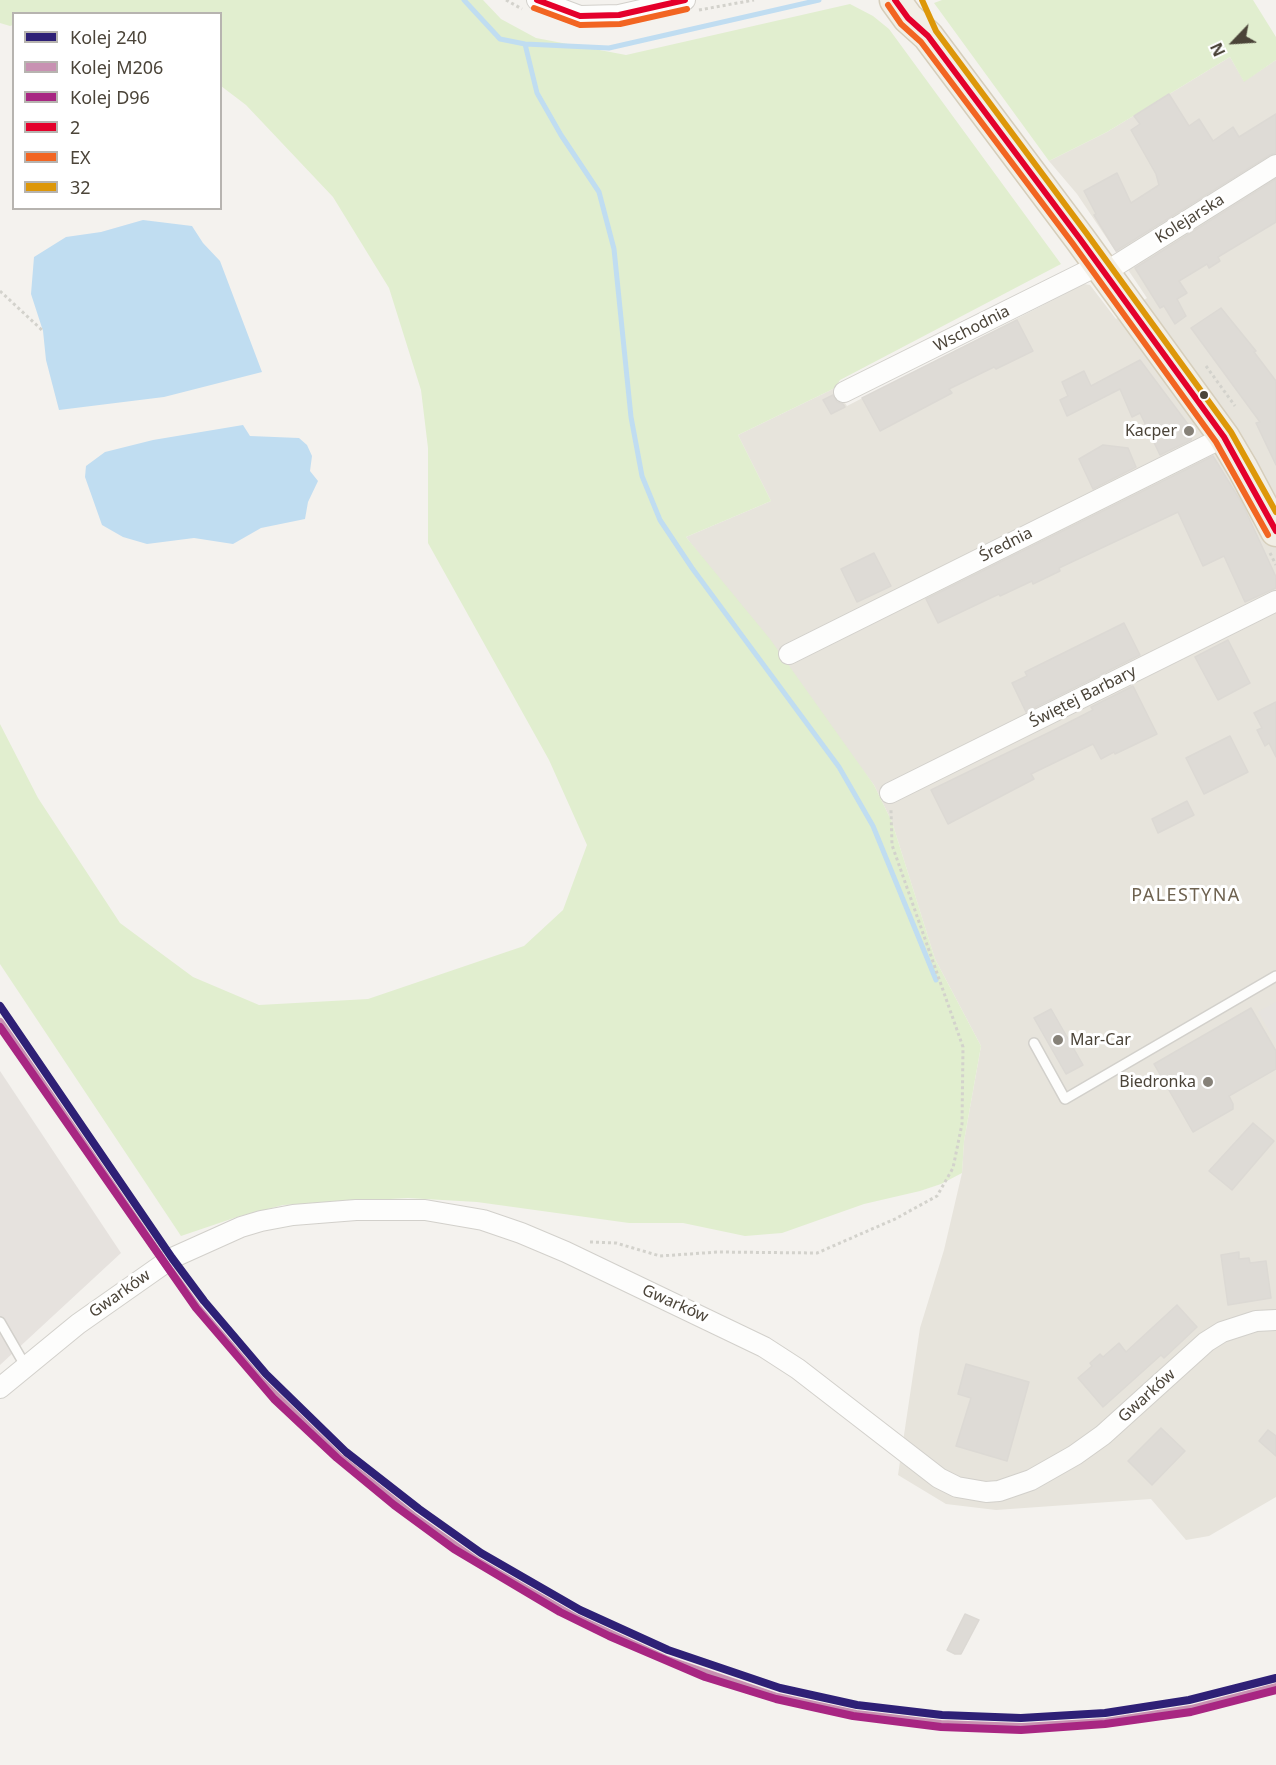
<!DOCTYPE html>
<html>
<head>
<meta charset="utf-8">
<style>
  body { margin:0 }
  #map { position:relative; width:1276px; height:1765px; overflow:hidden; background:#f4f2ee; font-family:"Noto Sans",sans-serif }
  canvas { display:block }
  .legend { position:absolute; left:12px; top:12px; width:210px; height:198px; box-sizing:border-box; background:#fff; border:2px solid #b7b4b0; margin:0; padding:8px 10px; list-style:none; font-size:18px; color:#4b4439 }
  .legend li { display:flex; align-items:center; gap:12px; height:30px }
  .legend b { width:30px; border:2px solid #b7b4b0 }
  .north { position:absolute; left:1204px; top:12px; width:60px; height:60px; -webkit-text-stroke:4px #fff; paint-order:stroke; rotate:245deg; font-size:16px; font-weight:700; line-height:24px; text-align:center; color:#4b4439 }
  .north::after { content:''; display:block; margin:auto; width:21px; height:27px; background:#4b4439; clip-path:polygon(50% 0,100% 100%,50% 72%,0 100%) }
</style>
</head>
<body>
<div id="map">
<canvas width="1276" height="1765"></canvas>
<ul class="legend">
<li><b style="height:8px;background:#2e2076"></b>Kolej 240</li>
<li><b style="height:8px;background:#c891b2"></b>Kolej M206</li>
<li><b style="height:8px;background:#a82682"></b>Kolej D96</li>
<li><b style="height:8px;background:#e4002b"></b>2</li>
<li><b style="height:8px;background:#f26522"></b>EX</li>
<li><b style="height:8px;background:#dd9709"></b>32</li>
</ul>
<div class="north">N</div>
</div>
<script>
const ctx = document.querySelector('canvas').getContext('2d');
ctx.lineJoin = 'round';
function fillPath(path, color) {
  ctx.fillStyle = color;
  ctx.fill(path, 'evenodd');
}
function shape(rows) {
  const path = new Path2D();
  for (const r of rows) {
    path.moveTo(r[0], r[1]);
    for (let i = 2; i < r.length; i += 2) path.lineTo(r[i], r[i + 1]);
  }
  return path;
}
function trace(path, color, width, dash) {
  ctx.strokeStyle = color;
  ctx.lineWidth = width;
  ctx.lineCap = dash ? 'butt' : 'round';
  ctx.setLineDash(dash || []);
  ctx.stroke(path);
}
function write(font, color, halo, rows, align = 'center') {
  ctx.font = font + ' "Noto Sans",sans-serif';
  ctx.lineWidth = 6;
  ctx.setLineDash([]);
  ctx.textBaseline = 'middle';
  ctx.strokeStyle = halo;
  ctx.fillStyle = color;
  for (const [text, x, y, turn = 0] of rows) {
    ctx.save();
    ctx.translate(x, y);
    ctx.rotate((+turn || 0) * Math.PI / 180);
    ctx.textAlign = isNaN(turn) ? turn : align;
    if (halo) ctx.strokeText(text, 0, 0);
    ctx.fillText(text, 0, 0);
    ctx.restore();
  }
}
fillPath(shape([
  [1230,57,1244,81,1276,60,1276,1497,1209,1536,1186,1540,1151,1499,996,1510,946,1504,898,1475,920,1328,944,1250,962,1173,964,1141,981,1046,935,959,892,822,874,785,686,537,771,501,738,435,835,388,847,406,1084,284,1090,285,1116,319,1147,298,1077,194,1049,161,1107,132]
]), '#e7e4dc');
fillPath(shape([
  [0,1071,121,1253,0,1365]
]), '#e6e2de');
fillPath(shape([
  [0,0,483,0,501,19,536,38,626,55,850,4,873,16,889,29,1061,264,840,380,835,388,738,435,771,501,686,537,770,639,874,785,892,822,935,959,981,1046,964,1141,962,1173,941,1184,920,1191,864,1204,782,1233,745,1236,683,1223,629,1223,477,1202,408,1198,283,1205,237,1217,181,1236,0,964,0,724,38,798,120,923,193,977,259,1005,368,999,524,946,563,910,587,845,549,760,428,543,428,448,421,390,389,288,333,197,246,105,221,86,220,14,14,14,13,25,10,26,0,23],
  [942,0,1253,0,1276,37,1276,60,1244,82,1230,57,1107,132,1049,161,934,3]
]), '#e1eecf');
fillPath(shape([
  [1276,1002,1276,1043,1258,1012]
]), '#e6e3df');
fillPath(shape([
  [143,220,192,226,203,243,220,261,262,372,164,397,59,410,46,360,43,331,31,294,34,257,66,237,101,232],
  [243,425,250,436,299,438,307,445,312,456,310,471,318,481,308,502,305,519,261,528,233,544,194,538,147,544,123,537,102,525,85,477,86,466,105,452,153,440]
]), '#c0ddf1');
trace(shape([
  [464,0,500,39,525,44,609,48,819,0],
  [525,44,537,93,561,135,599,192,614,249,631,417,642,476,660,520,692,568,839,767,873,826,936,980]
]), '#c0ddf1', 5);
const building = shape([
  [1169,94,1189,126,1199,119,1213,141,1233,127,1239,137,1276,114,1276,153,1270,155,1116,251,1094,215,1096,214,1084,191,1117,173,1131,203,1159,185,1156,174,1131,130,1140,124,1134,116,1169,94],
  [1276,179,1276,222,1218,257,1220,261,1209,268,1207,264,1179,281,1187,293,1177,299,1186,316,1175,324,1164,306,1160,308,1135,268,1276,179],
  [1221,308,1256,351,1254,352,1276,381,1276,465,1256,423,1260,422,1191,328,1221,308],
  [1017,320,1033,351,996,369,994,367,949,389,952,393,880,431,862,398,1017,320],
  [1140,360,1193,431,1191,440,1160,455,1140,413,1132,417,1120,389,1067,416,1060,400,1068,396,1062,382,1084,371,1091,386,1140,360],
  [833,395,837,402,843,404,845,407,831,414,823,400,833,395],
  [1103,445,1128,448,1136,467,1093,489,1079,459,1103,445],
  [1213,456,1243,505,1276,577,1276,588,1245,602,1224,556,1203,566,1178,512,1059,568,1060,571,1033,584,1032,581,1000,596,999,594,938,623,926,599,1213,456],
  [874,553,891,586,857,602,841,569,874,553],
  [1124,623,1140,655,1026,712,1012,683,1027,676,1025,672,1124,623],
  [1228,640,1250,683,1218,700,1195,657,1228,640],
  [1133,686,1157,734,1115,754,1114,752,1101,759,1093,744,1031,774,1034,779,948,824,931,790,1050,732,1093,710,1091,707,1133,686],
  [1276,702,1276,757,1269,743,1265,746,1257,730,1262,728,1254,713,1276,702],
  [1230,736,1248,772,1204,794,1186,758,1230,736],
  [1187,801,1194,815,1158,833,1152,819,1187,801],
  [1251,1008,1276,1051,1276,1069,1229,1096,1233,1104,1233,1109,1193,1132,1154,1064,1251,1008],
  [1051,1009,1083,1065,1066,1074,1034,1018,1051,1009],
  [1253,1123,1274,1141,1232,1190,1209,1171,1253,1123],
  [1239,1252,1239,1259,1249,1258,1250,1263,1266,1261,1271,1298,1228,1305,1221,1255,1239,1252],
  [1177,1305,1197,1327,1164,1358,1161,1355,1103,1407,1078,1378,1092,1366,1090,1363,1100,1354,1103,1357,1119,1343,1126,1352,1177,1305],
  [966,1364,1029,1382,1007,1461,956,1446,971,1398,958,1394,966,1364],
  [1161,1428,1185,1451,1152,1485,1128,1461,1161,1428],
  [1268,1430,1276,1436,1276,1456,1259,1441,1268,1430],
  [965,1614,979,1620,961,1654,955,1654,947,1650,965,1614]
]);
fillPath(building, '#dedbd6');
trace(building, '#dcd9d4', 1.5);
const service = shape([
  [1034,1043,1065,1099,1276,976],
  [0,1322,26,1367]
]);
const minor = shape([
  [537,0,580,16,619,15,685,0],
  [1104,273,1276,165],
  [844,392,1099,265],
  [789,654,1224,437],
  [890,793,1276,601],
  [0,1388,78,1324,172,1258,241,1227,261,1221,293,1215,356,1210,425,1210,483,1220,521,1233,566,1252,764,1347,798,1369,939,1478,957,1487,986,1492,999,1491,1031,1480,1075,1455,1103,1435,1206,1342,1222,1332,1256,1321,1276,1320]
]);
const primary = shape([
  [895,0,908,18,928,36,1080,239,1224,437,1243,469,1276,531]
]);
trace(service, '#d2d0cb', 12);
trace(minor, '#d2d0cb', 22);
trace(primary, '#d6cebb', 33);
trace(shape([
  [506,0,522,9],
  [699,10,754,0],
  [0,291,43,331],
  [1206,366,1235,406],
  [1270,553,1276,565],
  [590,1242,616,1243,660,1256,718,1252,817,1253,895,1219,937,1196,953,1168,962,1124,963,1047,892,845,891,810]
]), '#d3d2cc', 3, [3, 3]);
trace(service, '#fdfdfc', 9);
trace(minor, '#fdfdfc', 20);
trace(primary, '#f2efe6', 30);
trace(shape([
  [537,0,580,16,619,15,685,0],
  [895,0,908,18,928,36,1080,239,1224,437,1276,531]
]), '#e4002b', 6);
trace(shape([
  [888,5,901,24,921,42,1073,244,1216,442,1268,535],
  [534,8,580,25,620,24,687,9]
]), '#f26522', 6);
trace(shape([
  [922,0,936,31,1087,234,1231,432,1276,512]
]), '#dd9709', 6);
trace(shape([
  [0,1006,172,1258,204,1301,266,1374,346,1452,419,1509,481,1553,580,1610,668,1650,780,1688,857,1705,942,1715,1021,1718,1105,1713,1189,1700,1276,1678]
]), '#2e2076', 8);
trace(shape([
  [0,1022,165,1263,197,1307,260,1380,340,1458,413,1516,477,1561,576,1618,665,1659,777,1697,856,1714,941,1724,1022,1727,1106,1722,1191,1709,1276,1687]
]), '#c891b2', 8);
trace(shape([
  [0,1027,196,1308,274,1399,337,1458,394,1505,454,1549,560,1612,609,1636,705,1677,776,1699,853,1716,941,1727,1021,1730,1105,1724,1191,1712,1276,1690]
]), '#a82682', 8);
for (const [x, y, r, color] of [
  [1204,395,5,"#4b4439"],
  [1189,431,6,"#868178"],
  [1058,1040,6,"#868178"],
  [1208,1082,6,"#868178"]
]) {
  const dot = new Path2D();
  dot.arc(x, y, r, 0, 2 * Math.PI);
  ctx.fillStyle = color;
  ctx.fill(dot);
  trace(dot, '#fff', 2);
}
write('16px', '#4b4439', '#fff', [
  ["Kolejarska",1190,219,-32],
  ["Wschodnia",972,329,-27],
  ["Średnia",1006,545,-27],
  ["Świętej Barbary",1083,697,-27],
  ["Gwarków",120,1294,-35],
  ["Gwarków",675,1304,24],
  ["Gwarków",1147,1396,-42]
]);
write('16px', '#4b4439', '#fff', [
  ["Kacper",1177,431],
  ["Mar-Car",1070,1040,"left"],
  ["Biedronka",1196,1082]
], 'right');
ctx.letterSpacing = '1.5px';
write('18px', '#6e6250', '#fff', [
  ["PALESTYNA",1186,896]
]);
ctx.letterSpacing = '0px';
</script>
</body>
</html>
